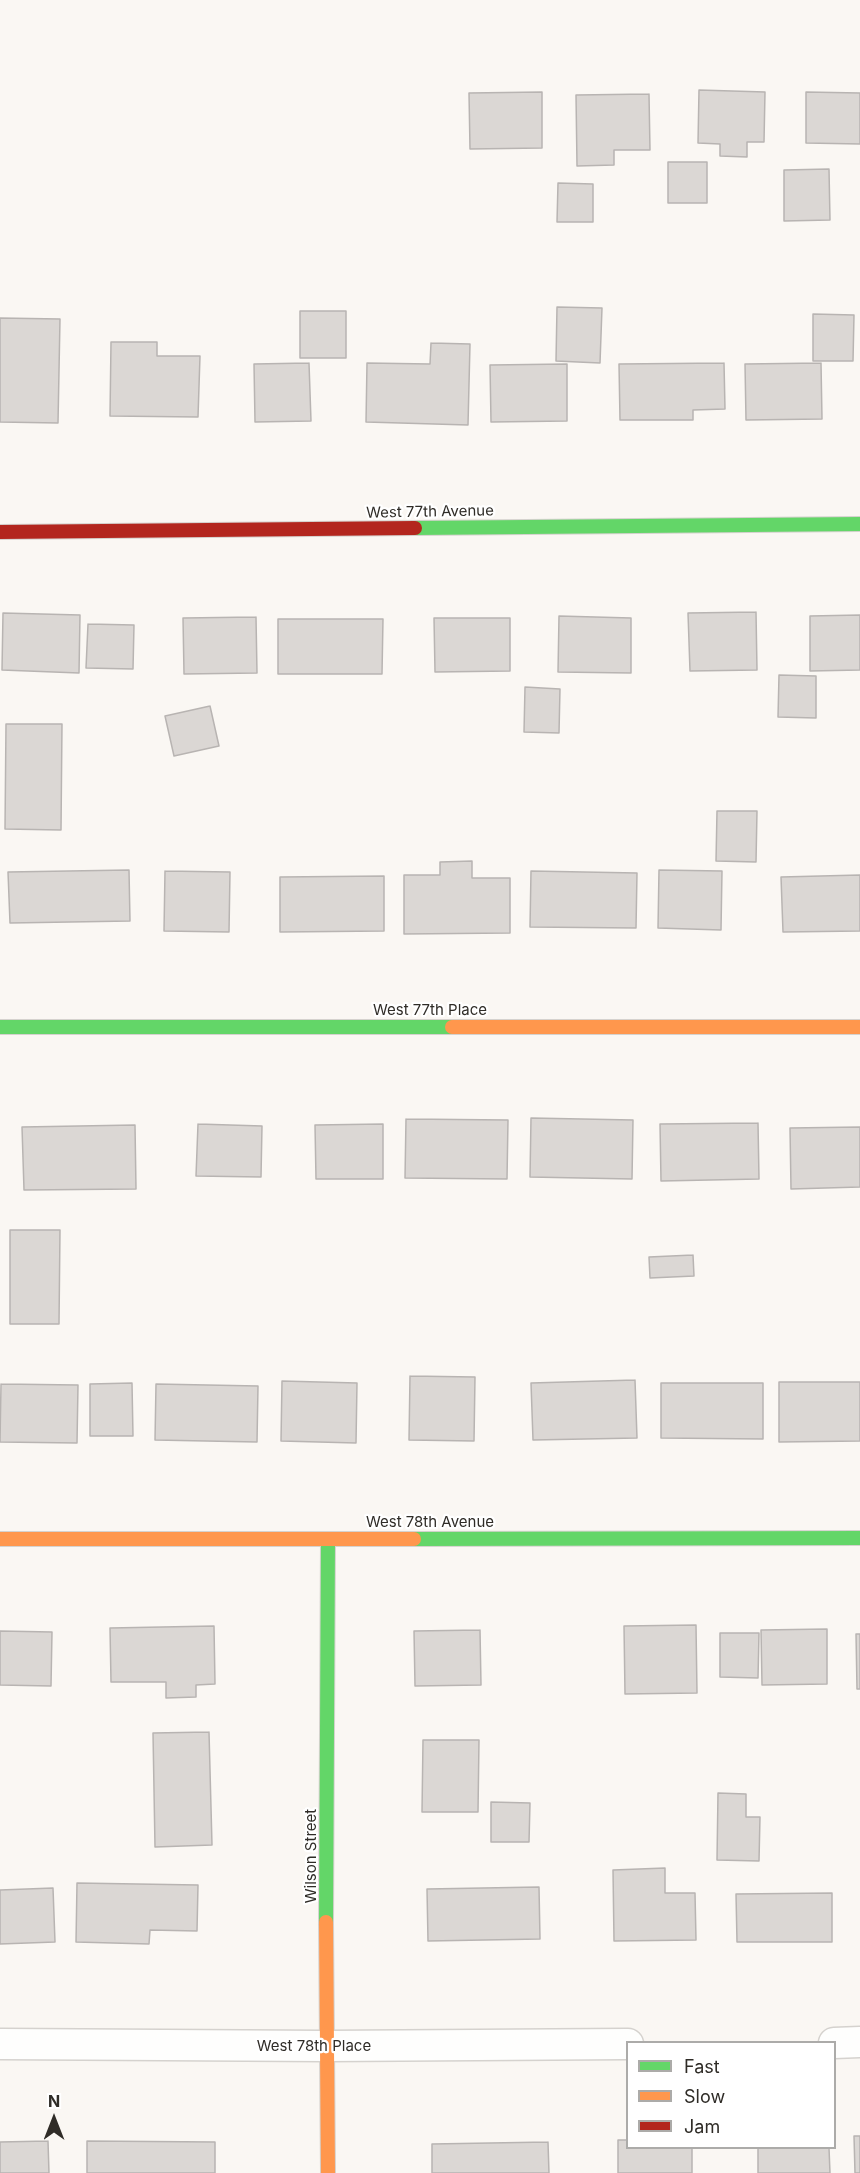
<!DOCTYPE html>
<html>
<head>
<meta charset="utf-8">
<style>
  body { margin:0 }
  #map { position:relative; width:860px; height:2173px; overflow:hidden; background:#faf7f3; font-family:Inter,sans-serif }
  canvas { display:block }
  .legend { position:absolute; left:626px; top:2041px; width:210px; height:108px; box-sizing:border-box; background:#fff; border:2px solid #acaba9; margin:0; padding:8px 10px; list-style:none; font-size:18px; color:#2f2c27 }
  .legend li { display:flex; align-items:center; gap:12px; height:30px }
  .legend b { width:30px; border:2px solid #acaba9 }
  .north { position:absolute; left:24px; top:2089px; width:60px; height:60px; -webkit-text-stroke:4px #fff; paint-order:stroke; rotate:0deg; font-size:16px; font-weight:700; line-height:24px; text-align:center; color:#2f2c27 }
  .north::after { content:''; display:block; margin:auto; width:21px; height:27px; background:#2f2c27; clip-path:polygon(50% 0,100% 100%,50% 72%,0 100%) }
</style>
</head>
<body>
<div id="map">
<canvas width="860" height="2173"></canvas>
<ul class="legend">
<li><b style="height:8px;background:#63d668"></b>Fast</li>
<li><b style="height:8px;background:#ff974d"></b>Slow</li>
<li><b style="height:8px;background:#b3261e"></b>Jam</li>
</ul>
<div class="north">N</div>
</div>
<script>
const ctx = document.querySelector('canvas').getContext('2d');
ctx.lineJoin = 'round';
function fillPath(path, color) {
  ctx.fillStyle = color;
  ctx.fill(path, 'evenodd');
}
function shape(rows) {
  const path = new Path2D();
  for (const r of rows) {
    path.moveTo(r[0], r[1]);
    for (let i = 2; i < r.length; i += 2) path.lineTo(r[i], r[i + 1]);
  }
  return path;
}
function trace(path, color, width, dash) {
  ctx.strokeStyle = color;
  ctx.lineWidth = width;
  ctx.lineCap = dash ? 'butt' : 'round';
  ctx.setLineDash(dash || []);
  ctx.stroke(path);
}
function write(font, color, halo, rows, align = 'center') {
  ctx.font = font + ' Inter,sans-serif';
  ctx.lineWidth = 4.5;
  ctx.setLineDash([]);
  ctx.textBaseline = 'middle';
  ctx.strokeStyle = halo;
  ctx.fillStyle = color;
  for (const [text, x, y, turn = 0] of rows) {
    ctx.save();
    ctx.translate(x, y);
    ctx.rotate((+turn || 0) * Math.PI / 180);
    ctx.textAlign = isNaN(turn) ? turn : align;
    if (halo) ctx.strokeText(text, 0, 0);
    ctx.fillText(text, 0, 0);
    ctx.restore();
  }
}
const building = shape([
  [699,90,765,92,764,142,747,142,747,157,720,156,720,144,698,143,699,90],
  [542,92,542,148,470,149,469,93,542,92],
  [806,92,860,93,860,144,806,143,806,92],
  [649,94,650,150,614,150,614,165,577,166,576,95,649,94],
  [668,162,707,162,707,203,668,203,668,162],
  [829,169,830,220,784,221,784,170,829,169],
  [558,183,593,184,593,222,557,222,558,183],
  [557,307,602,308,600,363,556,361,557,307],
  [300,311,346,311,346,358,300,358,300,311],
  [813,314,854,315,853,361,813,361,813,314],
  [0,318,60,319,58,423,0,422,0,318],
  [111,342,157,342,157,356,200,356,198,417,110,416,111,342],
  [431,343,470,344,468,425,366,422,367,363,430,364,431,343],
  [309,363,311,421,255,422,254,364,309,363],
  [724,363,725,409,693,410,693,420,620,420,619,364,724,363],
  [821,363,822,419,746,420,745,364,821,363],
  [567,364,567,421,491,422,490,365,567,364],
  [756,612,757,670,690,671,688,613,756,612],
  [3,613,80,615,79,673,2,670,3,613],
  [860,615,860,670,810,671,810,616,860,615],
  [559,616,631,618,631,673,558,672,559,616],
  [256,617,257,673,184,674,183,618,256,617],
  [434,618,510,618,510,671,435,672,434,618],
  [278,619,383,619,382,674,278,674,278,619],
  [88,624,134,625,133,669,86,668,88,624],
  [779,675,816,676,816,718,778,717,779,675],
  [525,687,560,689,559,733,524,732,525,687],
  [210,706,219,746,174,756,165,716,210,706],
  [6,724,62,724,61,830,5,829,6,724],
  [717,811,757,811,756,862,716,861,717,811],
  [472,861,472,878,510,878,510,933,404,934,404,875,440,875,440,862,472,861],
  [129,870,130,921,10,923,8,872,129,870],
  [659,870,722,871,721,930,658,928,659,870],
  [165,871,230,872,229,932,164,931,165,871],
  [531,871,637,873,636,928,530,927,531,871],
  [860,875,860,931,783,932,781,877,860,875],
  [384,876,384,931,280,932,280,877,384,876],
  [531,1118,633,1120,632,1179,530,1177,531,1118],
  [406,1119,508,1120,507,1179,405,1178,406,1119],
  [758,1123,759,1179,661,1181,660,1124,758,1123],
  [198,1124,262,1126,261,1177,196,1176,198,1124],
  [383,1124,383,1179,316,1179,315,1125,383,1124],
  [135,1125,136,1189,24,1190,22,1127,135,1125],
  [860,1127,860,1187,791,1189,790,1128,860,1127],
  [10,1230,60,1230,59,1324,10,1324,10,1230],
  [693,1255,694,1276,650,1278,649,1257,693,1255],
  [410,1376,475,1377,474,1441,409,1440,410,1376],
  [635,1380,637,1438,533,1440,531,1383,635,1380],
  [282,1381,357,1383,356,1443,281,1441,282,1381],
  [779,1382,860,1382,860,1441,779,1442,779,1382],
  [132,1383,133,1436,90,1436,90,1384,132,1383],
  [661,1383,763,1383,763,1439,661,1438,661,1383],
  [1,1384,78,1385,77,1443,0,1442,1,1384],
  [156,1384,258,1386,257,1442,155,1440,156,1384],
  [696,1625,697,1693,625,1694,624,1626,696,1625],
  [214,1626,215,1684,196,1685,196,1697,166,1698,166,1682,111,1682,110,1628,214,1626],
  [827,1629,827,1684,762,1685,761,1630,827,1629],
  [480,1630,481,1685,415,1686,414,1631,480,1630],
  [0,1631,52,1632,51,1686,0,1685,0,1631],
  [720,1633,759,1633,758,1678,720,1677,720,1633],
  [856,1634,860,1634,860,1689,857,1689,856,1634],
  [209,1732,212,1845,155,1847,153,1733,209,1732],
  [423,1740,479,1740,478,1812,422,1812,423,1740],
  [718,1793,746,1794,746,1817,760,1817,759,1861,717,1860,718,1793],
  [491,1802,530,1803,529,1842,491,1842,491,1802],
  [665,1868,665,1893,695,1893,696,1940,614,1941,613,1870,665,1868],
  [77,1883,198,1885,197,1931,150,1930,149,1944,76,1942,77,1883],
  [539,1887,540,1939,428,1941,427,1889,539,1887],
  [53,1888,55,1942,0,1944,0,1890,53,1888],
  [832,1893,832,1942,737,1942,736,1894,832,1893],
  [854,2136,860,2136,860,2173,855,2173,854,2136],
  [618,2140,628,2140,628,2148,692,2148,692,2173,618,2173,618,2140],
  [48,2141,49,2173,0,2173,0,2142,48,2141],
  [87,2141,215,2142,215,2173,87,2173,87,2141],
  [548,2142,549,2173,432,2173,432,2144,548,2142],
  [758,2148,829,2148,830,2173,758,2173,758,2148]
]);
fillPath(building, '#dbd7d4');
trace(building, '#b8b4b2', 1.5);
const street = shape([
  [834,2043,860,2042],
  [0,2044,326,2046,628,2044]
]);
const fast = shape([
  [415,528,860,524],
  [0,1027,452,1027],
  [414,1539,860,1538],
  [326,1922,328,1539]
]);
const slow = shape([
  [452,1027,860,1027],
  [0,1539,414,1539],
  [326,1922,328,2173]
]);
const jam = shape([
  [0,532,415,528]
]);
trace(street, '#d5d2ce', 33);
trace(fast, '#d5d2ce', 16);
trace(slow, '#d5d2ce', 16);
trace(jam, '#d5d2ce', 16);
trace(street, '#fefefd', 30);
trace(fast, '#63d668', 14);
trace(slow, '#ff974d', 14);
trace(jam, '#b3261e', 14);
write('15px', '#2f2c27', '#fff', [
  ["West 77th Avenue",430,512,-1],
  ["West 77th Place",430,1010],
  ["West 78th Avenue",430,1522],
  ["Wilson Street",311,1856,-90],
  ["West 78th Place",314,2046]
]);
</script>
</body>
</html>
